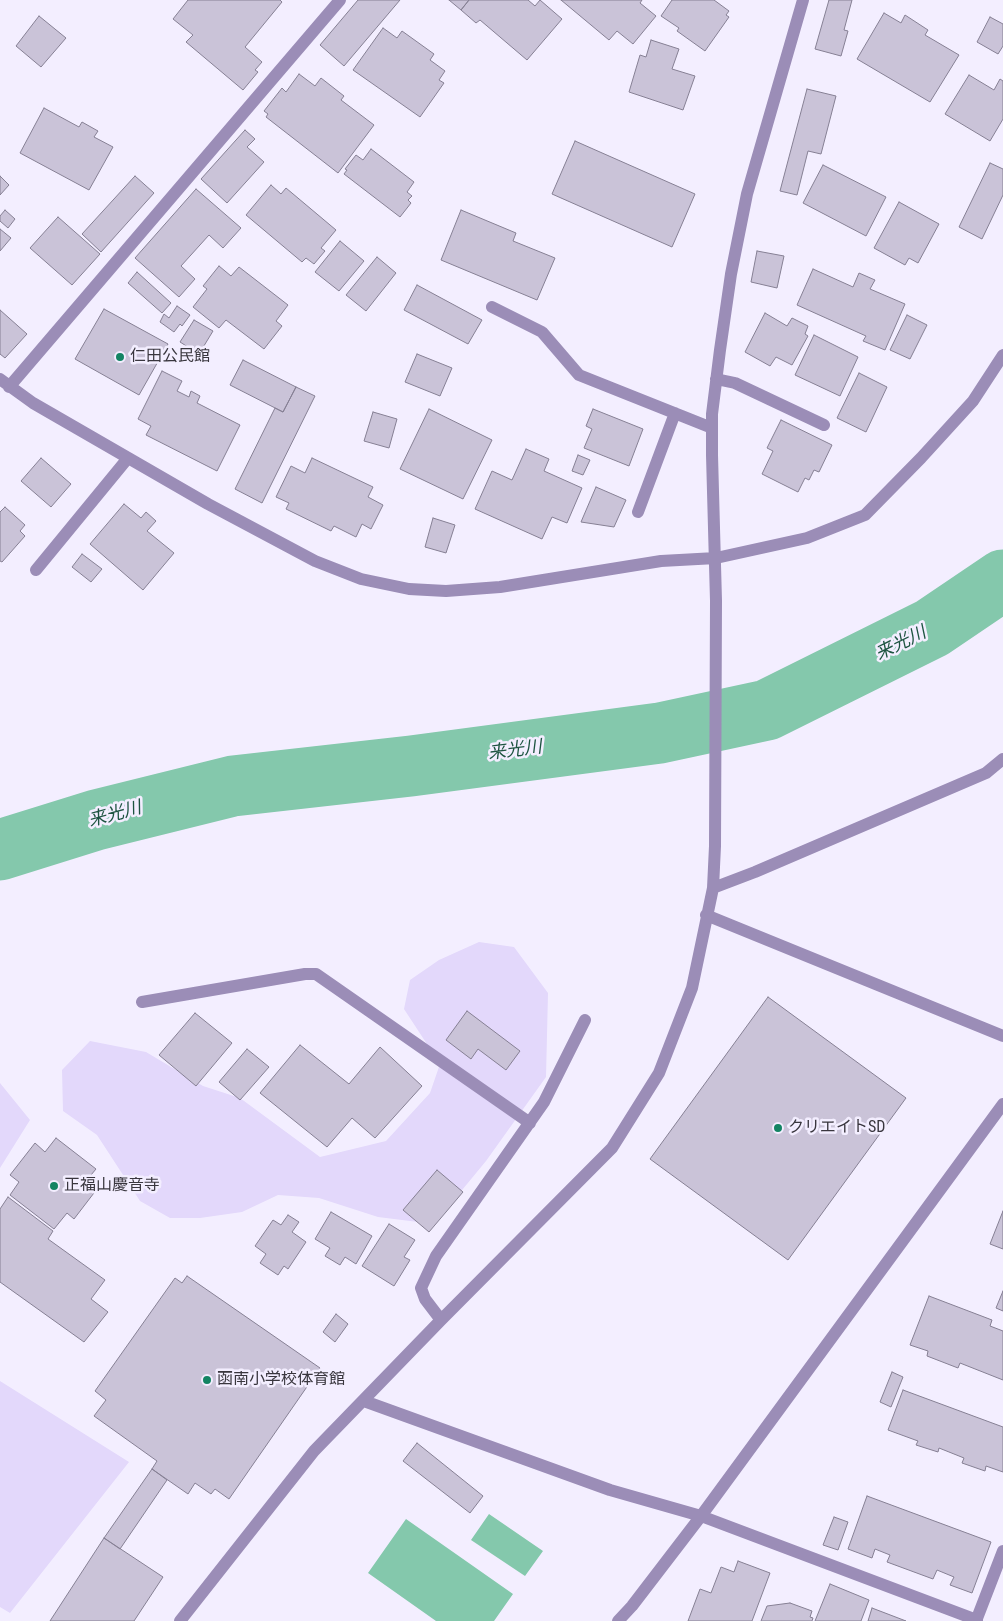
<!DOCTYPE html>
<html>
<head>
<meta charset="utf-8">
<style>
  body { margin:0 }
  canvas { display:block; background:#f3eeff }
</style>
</head>
<body>
<canvas width="1003" height="1621"></canvas>
<script>
const ctx = document.querySelector('canvas').getContext('2d');
ctx.lineJoin = 'round';
function fillPath(path, color) {
  ctx.fillStyle = color;
  ctx.fill(path, 'evenodd');
}
function shape(rows) {
  const path = new Path2D();
  for (const r of rows) {
    path.moveTo(r[0], r[1]);
    for (let i = 2; i < r.length; i += 2) path.lineTo(r[i], r[i + 1]);
  }
  return path;
}
function trace(path, color, width, dash) {
  ctx.strokeStyle = color;
  ctx.lineWidth = width;
  ctx.lineCap = dash ? 'butt' : 'round';
  ctx.setLineDash(dash || []);
  ctx.stroke(path);
}
function write(font, color, halo, rows, align = 'center') {
  ctx.font = font + ' "Roboto Condensed","Noto Sans JP",sans-serif';
  ctx.lineWidth = 5;
  ctx.setLineDash([]);
  ctx.textBaseline = 'middle';
  ctx.strokeStyle = halo;
  ctx.fillStyle = color;
  for (const [text, x, y, turn = 0] of rows) {
    ctx.save();
    ctx.translate(x, y);
    ctx.rotate((+turn || 0) * Math.PI / 180);
    ctx.textAlign = isNaN(turn) ? turn : align;
    if (halo) ctx.strokeText(text, 0, 0);
    ctx.fillText(text, 0, 0);
    ctx.restore();
  }
}
fillPath(shape([
  [479,942,514,947,548,993,546,1077,486,1161,434,1224,378,1217,319,1198,278,1195,242,1212,200,1218,170,1218,140,1201,97,1135,63,1111,62,1070,90,1041,146,1052,203,1086,240,1098,320,1157,386,1141,430,1093,440,1064,404,1009,410,980,439,960],
  [0,1083,30,1120,0,1168],
  [0,1381,129,1462,10,1613,0,1607]
]), '#e3d8fb');
fillPath(shape([
  [489,1514,543,1551,525,1576,471,1540],
  [406,1519,513,1594,494,1621,436,1621,368,1573]
]), '#84c8ac');
trace(shape([
  [0,850,96,820,233,786,411,766,660,733,767,710,932,628,1003,580]
]), '#84c8ac', 61);
const building = shape([
  [188,0,280,0,282,2,245,47,262,62,255,70,258,72,243,90,186,42,193,35,173,19,188,0],
  [358,0,400,0,344,66,320,45,358,0],
  [449,0,469,0,461,10,449,0],
  [469,0,528,0,535,6,540,0,562,19,527,60,480,20,476,23,461,10,469,0],
  [561,0,642,0,640,3,656,16,633,44,617,31,609,40,561,0],
  [672,0,714,0,729,11,726,15,729,17,705,51,677,31,679,28,661,16,672,0],
  [829,0,852,0,844,30,848,31,841,56,815,49,829,0],
  [884,13,901,23,905,15,928,30,925,35,959,55,930,102,857,59,884,13],
  [39,16,66,38,41,67,16,46,39,16],
  [990,17,1003,24,1003,46,998,54,977,42,990,17],
  [383,28,397,38,402,31,434,54,430,60,445,71,439,80,444,83,420,117,353,70,383,28],
  [651,40,679,49,672,69,695,76,683,110,629,92,640,55,646,57,651,40],
  [299,74,315,86,321,78,344,96,341,100,374,125,338,173,266,117,268,114,264,111,282,88,286,92,299,74],
  [969,75,994,90,1000,79,1003,81,1003,119,990,141,945,114,969,75],
  [807,89,836,96,821,154,808,151,797,195,780,191,807,89],
  [44,108,79,127,82,122,98,131,94,137,113,147,89,190,20,153,44,108],
  [245,130,255,139,247,147,264,162,227,203,201,179,245,130],
  [575,141,695,194,672,247,552,194,575,141],
  [371,149,414,182,407,192,412,196,408,200,411,203,400,217,344,174,347,170,345,169,356,155,363,160,371,149],
  [990,163,1003,169,1003,195,982,239,959,227,990,163],
  [823,165,886,197,866,236,803,203,823,165],
  [0,176,9,185,0,195,0,176],
  [135,176,154,193,101,252,82,234,135,176],
  [271,185,281,194,286,188,336,230,321,248,325,251,314,264,306,258,302,262,246,215,271,185],
  [196,189,241,228,223,248,209,235,181,266,195,279,179,297,135,258,196,189],
  [899,202,939,224,918,263,909,258,905,265,874,248,899,202],
  [5,210,15,219,8,228,0,221,0,216,5,210],
  [461,210,516,233,513,241,555,258,537,300,441,260,461,210],
  [58,217,100,254,72,285,30,248,58,217],
  [0,229,11,238,0,251,0,229],
  [340,241,364,261,339,291,315,272,340,241],
  [757,251,784,256,777,288,751,282,757,251],
  [377,257,396,273,366,311,346,295,377,257],
  [219,266,231,276,239,267,288,305,276,321,282,326,264,349,226,320,219,328,193,307,207,289,203,286,219,266],
  [813,269,853,287,859,273,875,280,870,289,905,304,885,350,863,341,866,336,797,305,813,269],
  [137,272,171,303,162,313,128,283,137,272],
  [417,285,482,320,468,344,404,310,417,285],
  [177,306,190,315,182,326,180,324,174,332,160,322,164,314,169,318,177,306],
  [104,309,168,344,139,395,75,359,104,309],
  [0,310,27,334,5,358,0,354,0,310],
  [765,313,787,326,792,318,808,326,805,334,808,336,792,365,776,357,770,366,745,352,765,313],
  [907,315,927,325,910,359,890,350,907,315],
  [194,320,213,331,199,354,180,342,194,320],
  [814,335,858,357,840,396,795,375,814,335],
  [417,354,452,368,440,396,405,382,417,354],
  [243,360,296,387,283,412,230,385,243,360],
  [162,371,182,381,177,391,189,397,191,391,200,396,197,403,240,425,217,471,146,435,151,426,138,419,162,371],
  [859,373,887,387,866,432,837,418,859,373],
  [296,387,315,396,262,503,235,489,275,408,283,412,296,387],
  [429,409,492,440,463,499,400,469,429,409],
  [593,409,643,429,629,466,584,448,592,429,586,426,593,409],
  [373,412,397,419,389,448,364,441,373,412],
  [781,420,832,445,819,472,814,470,809,480,805,478,798,492,762,474,773,451,767,448,781,420],
  [526,449,549,459,544,471,582,488,567,523,552,517,542,539,475,509,492,471,512,480,526,449],
  [578,455,590,460,583,475,572,471,578,455],
  [41,458,71,484,51,507,21,481,41,458],
  [312,458,373,487,368,497,383,505,371,529,362,524,356,537,334,526,331,531,286,509,289,503,276,497,291,466,305,473,312,458],
  [596,487,626,500,614,527,581,522,596,487],
  [124,504,141,518,146,512,156,521,147,531,174,553,143,590,90,544,124,504],
  [5,507,25,525,20,531,25,536,2,562,0,561,0,512,5,507],
  [433,518,455,525,446,553,425,547,433,518],
  [82,554,102,569,91,582,72,567,82,554],
  [768,997,906,1098,788,1260,650,1159,768,997],
  [467,1011,520,1051,506,1070,478,1049,471,1059,446,1040,467,1011],
  [195,1013,232,1043,196,1086,159,1055,195,1013],
  [300,1045,349,1084,380,1047,422,1086,375,1138,352,1118,327,1147,260,1093,300,1045],
  [247,1049,269,1067,240,1100,219,1082,247,1049],
  [56,1138,96,1169,86,1181,97,1189,74,1219,67,1213,54,1229,10,1195,19,1182,10,1175,35,1143,45,1152,56,1138],
  [437,1170,463,1192,429,1232,403,1210,437,1170],
  [8,1197,53,1231,48,1239,105,1280,91,1299,108,1312,84,1342,0,1282,0,1209,8,1197],
  [1003,1211,1003,1249,990,1244,1003,1211],
  [331,1212,372,1236,356,1264,345,1257,340,1265,325,1256,330,1248,315,1239,331,1212],
  [288,1215,299,1222,292,1232,306,1242,288,1269,284,1266,278,1275,260,1263,266,1254,255,1246,273,1220,281,1225,288,1215],
  [389,1224,415,1240,404,1257,410,1260,394,1286,362,1266,389,1224],
  [187,1276,320,1368,229,1499,215,1489,211,1494,195,1483,188,1494,152,1469,157,1461,94,1416,106,1400,95,1391,175,1278,182,1283,187,1276],
  [1003,1291,1003,1311,996,1308,1003,1291],
  [929,1296,992,1320,990,1326,1003,1331,1003,1380,960,1363,958,1368,927,1356,928,1351,910,1345,929,1296],
  [336,1314,348,1324,335,1342,323,1332,336,1314],
  [892,1372,903,1377,891,1407,880,1402,892,1372],
  [903,1390,1003,1427,1003,1472,986,1466,985,1471,962,1463,964,1458,939,1448,938,1452,916,1445,918,1441,888,1430,903,1390],
  [417,1443,483,1496,470,1513,403,1461,417,1443],
  [152,1469,167,1480,120,1549,104,1538,152,1469],
  [867,1496,991,1542,972,1593,950,1585,954,1577,937,1570,933,1579,887,1562,890,1555,875,1549,872,1558,848,1549,867,1496],
  [834,1517,848,1522,838,1550,823,1545,834,1517],
  [104,1538,163,1577,134,1621,50,1621,104,1538],
  [738,1561,770,1573,752,1621,688,1621,700,1589,711,1593,721,1567,734,1572,738,1561],
  [830,1584,869,1600,861,1621,815,1621,830,1584],
  [790,1603,812,1611,810,1617,813,1618,812,1621,761,1621,767,1606,790,1603],
  [872,1608,906,1621,868,1621,872,1608]
]);
fillPath(building, '#cac3d8');
trace(building, '#868094', 1);
trace(shape([
  [492,307,542,332,579,375,712,428],
  [0,379,33,403,208,504,315,561,361,579,409,589,446,591,500,587,661,561,716,558,807,538,865,515,921,458,973,401,1003,355],
  [716,379,735,383,824,425],
  [9,387,340,0],
  [638,512,675,413],
  [36,570,128,458],
  [713,888,755,872,986,773,1003,759],
  [706,915,1003,1036],
  [142,1002,305,974,316,974,530,1123],
  [441,1320,425,1299,421,1288,436,1256,544,1102,585,1020],
  [364,1401,610,1490,701,1516,977,1620],
  [180,1621,314,1451,441,1320,612,1148,659,1073,692,988,713,888,715,846,716,601,712,455,712,414,720,350,731,274,747,194,803,0],
  [618,1621,632,1606,701,1516,1003,1104],
  [976,1621,1003,1551]
]), '#9b8db7', 12);
for (const [x, y, r, color] of [
  [120,357,5,"#138463"],
  [778,1128,5,"#138463"],
  [54,1186,5,"#138463"],
  [207,1380,5,"#138463"]
]) {
  const dot = new Path2D();
  dot.arc(x, y, r, 0, 2 * Math.PI);
  ctx.fillStyle = color;
  ctx.fill(dot);
  trace(dot, '#f3eeff', 2);
}
write('16px', '#39363e', '#f3eeff', [
  ["仁田公民館",130,357],
  ["クリエイトSD",788,1128],
  ["正福山慶音寺",64,1186],
  ["函南小学校体育館",217,1380]
], 'left');
write('italic 18px', '#1d5441', '#f3eeff', [
  ["来光川",901,644,-26],
  ["来光川",515,751,-7],
  ["来光川",115,815,-15]
]);
</script>
</body>
</html>
